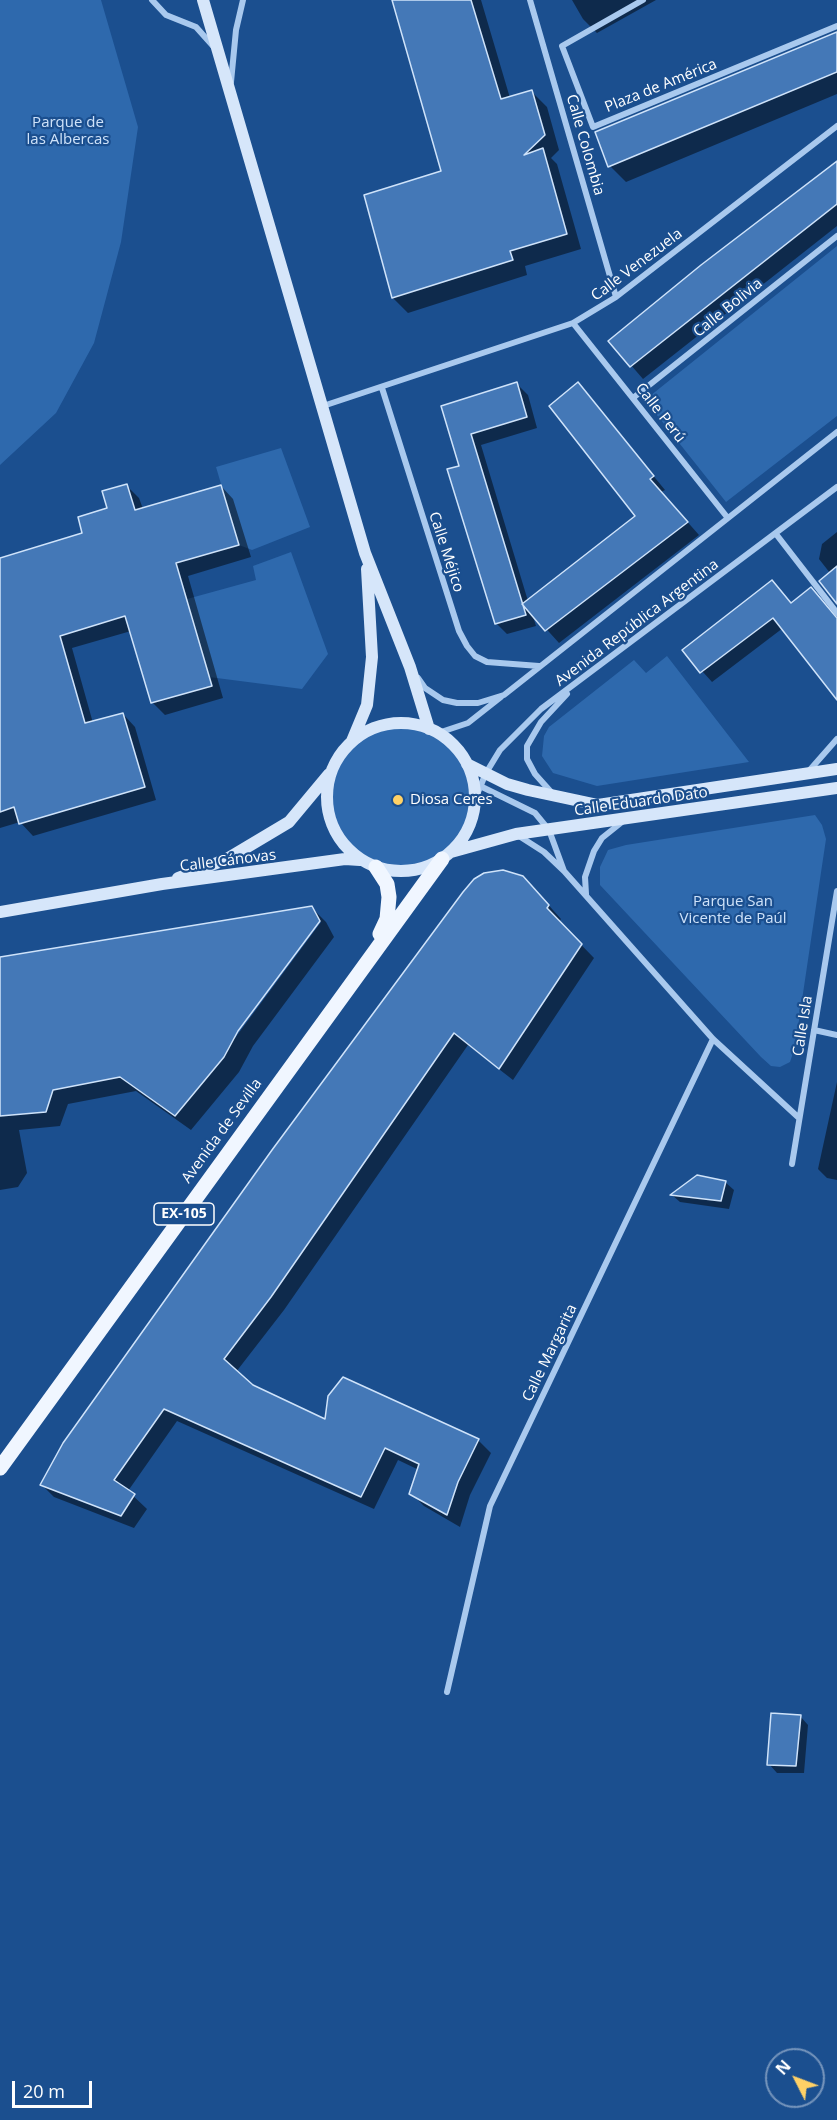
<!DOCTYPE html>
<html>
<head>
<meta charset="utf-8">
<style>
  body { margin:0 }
  #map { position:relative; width:837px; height:2120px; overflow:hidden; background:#1b4f8f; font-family:"Open Sans",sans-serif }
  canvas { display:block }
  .north { position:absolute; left:765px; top:2048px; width:60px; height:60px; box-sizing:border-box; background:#1b4f8f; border:2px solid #7695bc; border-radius:50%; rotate:312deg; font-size:16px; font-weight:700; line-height:24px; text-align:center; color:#fff }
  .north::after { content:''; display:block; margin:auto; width:21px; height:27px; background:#ffd166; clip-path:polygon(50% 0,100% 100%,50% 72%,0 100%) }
  .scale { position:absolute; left:12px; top:2081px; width:80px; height:27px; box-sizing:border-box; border:3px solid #fff; border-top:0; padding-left:8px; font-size:18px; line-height:21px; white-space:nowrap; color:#fff; -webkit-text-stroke:4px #1b4f8f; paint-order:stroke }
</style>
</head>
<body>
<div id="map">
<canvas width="837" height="2120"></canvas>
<div class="north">N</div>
<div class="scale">20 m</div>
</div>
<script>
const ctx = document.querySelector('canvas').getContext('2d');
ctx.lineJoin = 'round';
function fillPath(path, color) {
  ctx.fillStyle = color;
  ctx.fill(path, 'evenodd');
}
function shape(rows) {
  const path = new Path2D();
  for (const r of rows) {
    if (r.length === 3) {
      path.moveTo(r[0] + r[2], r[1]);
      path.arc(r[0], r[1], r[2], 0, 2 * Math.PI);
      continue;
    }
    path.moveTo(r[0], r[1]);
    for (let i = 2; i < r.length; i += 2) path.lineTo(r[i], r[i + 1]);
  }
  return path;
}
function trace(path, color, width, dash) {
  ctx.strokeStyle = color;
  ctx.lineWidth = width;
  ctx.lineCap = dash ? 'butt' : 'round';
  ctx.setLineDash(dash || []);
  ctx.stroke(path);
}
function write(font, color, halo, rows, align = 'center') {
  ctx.font = font + ' "Open Sans",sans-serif';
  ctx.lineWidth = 4.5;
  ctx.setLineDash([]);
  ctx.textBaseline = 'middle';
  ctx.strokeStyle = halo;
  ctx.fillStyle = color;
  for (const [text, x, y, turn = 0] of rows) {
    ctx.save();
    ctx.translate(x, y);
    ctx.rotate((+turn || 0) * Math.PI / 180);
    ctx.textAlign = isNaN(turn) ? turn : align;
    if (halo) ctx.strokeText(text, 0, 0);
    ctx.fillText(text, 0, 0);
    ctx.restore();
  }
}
fillPath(shape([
  [0,0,101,0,138,127,121,242,94,343,56,413,0,465],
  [837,246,837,416,726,502,645,400],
  [281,448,310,527,252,550,239,545,216,467],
  [291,552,328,654,302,689,209,677,187,599,256,580,253,566],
  [667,656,749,762,597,786,553,773,542,756,544,736,549,727,634,660,646,673],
  [401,797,74],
  [815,815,822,825,826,839,795,1047,790,1062,780,1067,771,1066,761,1057,600,885,600,867,608,850,626,845]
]), '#2e69ad');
fillPath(shape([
  [393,0,481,0,510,98,532,92,547,107,559,150,551,158,557,164,581,249,525,266,527,275,408,313,393,298,442,172],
  [572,0,656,0,597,33,583,19],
  [837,33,837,94,626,182,610,166],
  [837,164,837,226,643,379,610,341],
  [517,384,528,395,537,428,481,445,528,601,637,517,578,384,665,490,661,492,699,535,559,643,532,613,536,626,507,634,496,623,461,467,443,407],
  [127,486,139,498,143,509,221,486,233,499,251,557,188,576,223,698,165,715,152,702,131,631,72,648,93,723,123,714,135,727,156,800,33,836,20,822,0,828,0,559,84,534],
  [837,532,837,602,830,573,819,559,822,544],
  [792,604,837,618,837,696,783,628,712,682,684,651],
  [536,891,561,919,559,922,594,958,513,1080,468,1045,284,1310,236,1372,252,1387,327,1421,478,1440,491,1453,470,1495,460,1527,424,1506,411,1493,419,1470,398,1460,374,1509,177,1421,128,1491,147,1509,134,1528,54,1497,42,1485],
  [311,907,326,922,334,937,253,1046,239,1072,191,1130,136,1091,68,1104,60,1126,19,1130,27,1173,18,1187,0,1190,0,958],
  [318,922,321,922,235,1038,233,1036],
  [837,1082,837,1180,827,1178,818,1169],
  [725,1182,734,1190,729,1209,680,1202,672,1195],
  [800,1716,808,1725,804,1773,777,1773,769,1764]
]), '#0007');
const building = shape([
  [392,0,471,0,501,99,532,90,545,135,524,155,543,148,567,234,510,251,513,260,392,298,364,195,441,171,392,0],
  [837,32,837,72,608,167,595,132,837,32],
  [837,161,837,204,630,367,608,341,701,265,837,161],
  [517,382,527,417,471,434,526,615,495,624,447,469,459,466,441,406,517,382],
  [578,382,654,476,650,479,688,522,545,631,522,604,635,516,549,406,578,382],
  [127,484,135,510,221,485,239,545,176,563,212,686,151,703,125,616,60,636,85,723,123,713,145,787,19,824,14,807,0,812,0,558,82,533,78,517,107,508,102,491,127,484],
  [837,566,837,604,819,581,837,566],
  [772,580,791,603,811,587,837,618,837,700,773,618,700,673,682,650,772,580],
  [503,870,523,876,549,905,547,908,582,944,499,1069,454,1033,271,1297,224,1359,253,1385,325,1419,328,1396,343,1377,479,1439,458,1482,447,1515,409,1494,419,1464,385,1448,361,1497,164,1409,114,1480,135,1494,121,1516,40,1485,63,1443,272,1150,463,892,474,879,484,873,503,870],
  [312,906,320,921,238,1031,224,1057,175,1116,120,1077,53,1090,46,1112,0,1116,0,957,312,906],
  [697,1175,726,1181,721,1201,670,1195,697,1175],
  [771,1713,801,1715,796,1766,767,1765,771,1713]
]);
fillPath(building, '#4478b7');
trace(building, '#cfe3fa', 1.5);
trace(shape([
  [152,0,166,15,196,27,213,46],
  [530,0,616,297],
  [643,0,562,46,593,127,837,26],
  [231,82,236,30,243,0],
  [573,323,727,517],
  [382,388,459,631,467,646,475,656,487,662,539,666],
  [633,398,837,236],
  [323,406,573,323,616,297,837,126],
  [776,534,837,613],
  [418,678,425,688,443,700,457,703,478,703,504,695,837,432],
  [438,733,468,723,501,697],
  [808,772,837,739],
  [474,783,535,813,549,830,564,871,544,852,519,836],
  [552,793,535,774,527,759,527,746,541,722,567,694],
  [475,799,486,773,500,750,541,709,837,487],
  [564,871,713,1039,799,1118],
  [586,894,585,877,594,851,602,838,622,822],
  [814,1030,837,1035],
  [792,1164,837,891],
  [447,1692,490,1506,713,1039]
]), '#a9c9ee', 6);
trace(shape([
  [203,0,365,553,410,667,429,729],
  [401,797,74],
  [352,741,367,705,372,657,367,569],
  [467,764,507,784,528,790,598,805,837,769],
  [451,852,516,834,837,788],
  [178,878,227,859,289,822,329,774],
  [0,912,162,884,345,859,360,860]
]), '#d6e6fa', 12);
trace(shape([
  [376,867,387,884,389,897,387,919,380,934],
  [0,1468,442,859]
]), '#f0f6ff', 15);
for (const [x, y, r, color] of [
  [398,800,6,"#ffd166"]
]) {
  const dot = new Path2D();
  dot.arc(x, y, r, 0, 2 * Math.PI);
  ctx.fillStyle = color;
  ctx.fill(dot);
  trace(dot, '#1b4f8f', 2);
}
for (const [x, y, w] of [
  [184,1214,60]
]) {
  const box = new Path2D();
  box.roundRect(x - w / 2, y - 11, w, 22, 4.5);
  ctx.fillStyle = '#1b4f8f';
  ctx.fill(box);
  trace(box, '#fff', 1.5);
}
write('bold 14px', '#fff', null, [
  ["EX-105",184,1214]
]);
write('15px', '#fff', '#1b4f8f', [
  ["Plaza de América",661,86,-22],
  ["Calle Colombia",585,145,74],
  ["Calle Venezuela",637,265,-37],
  ["Calle Bolivia",728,308,-39],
  ["Calle Perú",660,413,52],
  ["Calle Méjico",446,552,72],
  ["Avenida República Argentina",637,623,-37],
  ["Calle Eduardo Dato",641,802,-8],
  ["Calle Cánovas",228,861,-7],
  ["Calle Isla",803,1026,-81],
  ["Avenida de Sevilla",222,1131,-54],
  ["Calle Margarita",550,1353,-64]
]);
write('15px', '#cfe3fa', '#1b4f8f', [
  ["Parque de",68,123],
  ["las Albercas",68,140],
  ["Parque San",733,902],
  ["Vicente de Paúl",733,919]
]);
write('15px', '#fff', '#1b4f8f', [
  ["Diosa Ceres",410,800]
], 'left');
</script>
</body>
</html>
